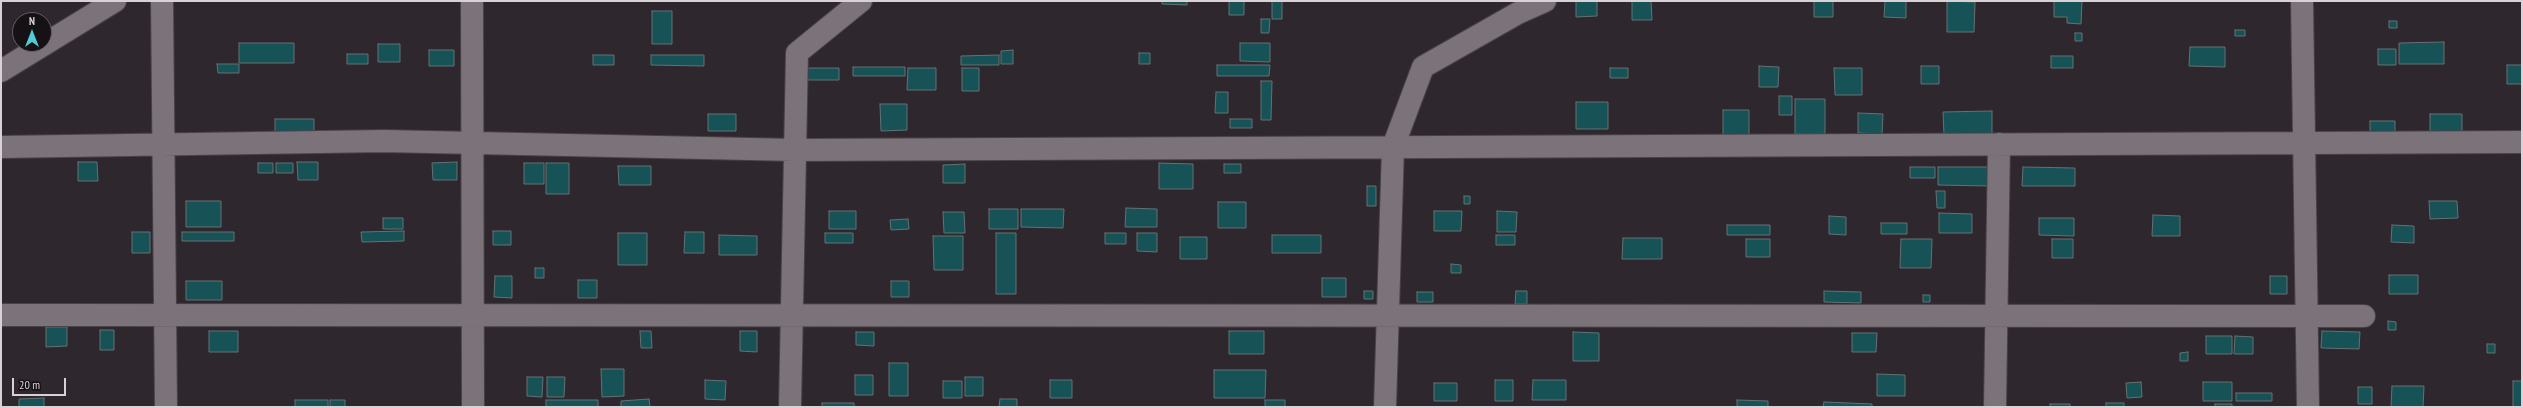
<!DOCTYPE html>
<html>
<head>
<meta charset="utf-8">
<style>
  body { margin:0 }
  #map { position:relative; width:2523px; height:408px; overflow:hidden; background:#2f272e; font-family:"PT Sans Narrow",sans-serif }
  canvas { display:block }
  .frame { position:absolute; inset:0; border:2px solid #d8d2d7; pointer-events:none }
  .north { position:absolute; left:12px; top:12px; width:40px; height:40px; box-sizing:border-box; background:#151114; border:1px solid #635e62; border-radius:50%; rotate:0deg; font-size:11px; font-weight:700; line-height:16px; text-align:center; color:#d8d2d7 }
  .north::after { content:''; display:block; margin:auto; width:14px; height:18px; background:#51ccd4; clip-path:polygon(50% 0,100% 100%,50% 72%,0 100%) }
  .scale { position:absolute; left:12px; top:378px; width:54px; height:18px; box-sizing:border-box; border:2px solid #d8d2d7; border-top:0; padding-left:5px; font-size:12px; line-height:14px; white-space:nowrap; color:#d8d2d7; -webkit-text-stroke:3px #151114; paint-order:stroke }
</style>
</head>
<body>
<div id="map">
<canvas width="2523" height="408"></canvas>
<div class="frame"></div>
<div class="north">N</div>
<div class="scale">20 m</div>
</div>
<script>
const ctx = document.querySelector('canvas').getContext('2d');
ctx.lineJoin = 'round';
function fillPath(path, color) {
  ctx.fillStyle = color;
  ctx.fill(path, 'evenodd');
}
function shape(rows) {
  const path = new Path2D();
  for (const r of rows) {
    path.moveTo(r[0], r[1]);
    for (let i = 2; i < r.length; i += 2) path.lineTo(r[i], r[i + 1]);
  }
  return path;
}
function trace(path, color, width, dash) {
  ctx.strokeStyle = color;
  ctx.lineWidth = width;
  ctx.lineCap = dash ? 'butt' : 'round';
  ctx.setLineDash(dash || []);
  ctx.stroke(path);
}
const building = shape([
  [1162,1,1187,1,1187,5,1162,4,1162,1],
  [1229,1,1244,1,1244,15,1229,15,1229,1],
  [1272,1,1282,1,1282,19,1272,19,1272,1],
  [1576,1,1597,1,1597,16,1576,17,1576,1],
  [1632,1,1651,1,1652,20,1632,20,1632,1],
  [1814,1,1833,1,1833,17,1814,17,1814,1],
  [1885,1,1906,1,1906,18,1884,17,1885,1],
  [1947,1,1975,2,1974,32,1947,32,1947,1],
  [2054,1,2082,1,2081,24,2067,23,2067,17,2054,17,2054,1],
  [652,11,672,11,672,44,652,44,652,11],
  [1261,19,1270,19,1269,33,1261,33,1261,19],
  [2389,21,2397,21,2397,28,2389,28,2389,21],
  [2235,30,2245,30,2245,36,2235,36,2235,30],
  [2075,33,2082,33,2082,41,2075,41,2075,33],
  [2444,42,2444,64,2399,64,2399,43,2444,42],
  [239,43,294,43,294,63,239,63,239,43],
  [1240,43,1270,43,1270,62,1240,61,1240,43],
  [378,44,400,44,400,62,378,62,378,44],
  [2190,47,2225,47,2225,67,2189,66,2190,47],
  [2378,49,2396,49,2396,65,2378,65,2378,49],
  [429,50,454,50,454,66,429,66,429,50],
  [1013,50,1013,64,1001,64,1001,51,1013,50],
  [1139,53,1150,53,1150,64,1139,64,1139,53],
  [347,54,368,54,368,64,347,64,347,54],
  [593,55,614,55,614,65,593,65,593,55],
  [651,55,704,55,704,66,651,65,651,55],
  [999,55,999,65,961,65,961,56,999,55],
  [2051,56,2073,56,2073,68,2051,68,2051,56],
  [217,64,239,64,239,73,218,73,217,64],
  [1217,65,1270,65,1269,76,1217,76,1217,65],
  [2507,65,2522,65,2522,84,2507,84,2507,65],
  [1759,66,1779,67,1778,87,1759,87,1759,66],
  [1921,66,1939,66,1939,84,1921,84,1921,66],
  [853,67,905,67,905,76,853,76,853,67],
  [807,68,839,68,839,80,807,80,807,68],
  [908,68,936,68,936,90,907,90,908,68],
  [962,68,979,68,979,91,962,91,962,68],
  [1610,68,1628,68,1628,78,1610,78,1610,68],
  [1834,68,1862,68,1862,95,1835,95,1834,68],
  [1261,81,1272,81,1271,120,1261,120,1261,81],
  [1216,92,1228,92,1228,113,1215,113,1216,92],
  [1779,96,1792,96,1792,115,1779,115,1779,96],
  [1795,99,1825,99,1825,134,1795,134,1795,99],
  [1576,102,1608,102,1608,129,1576,129,1576,102],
  [880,104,907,104,907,130,881,131,880,104],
  [1723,110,1749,110,1749,137,1723,137,1723,110],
  [1992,111,1992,135,1944,135,1943,112,1992,111],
  [1858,113,1883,114,1882,134,1858,133,1858,113],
  [708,114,736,114,736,131,708,131,708,114],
  [2430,114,2462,114,2462,133,2430,134,2430,114],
  [275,119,314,119,314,131,275,132,275,119],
  [1230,119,1252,119,1252,128,1230,128,1230,119],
  [2370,121,2395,121,2395,134,2370,135,2370,121],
  [78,162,97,162,98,181,78,181,78,162],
  [297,162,318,162,318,180,298,180,297,162],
  [457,162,457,180,433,180,432,163,457,162],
  [258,163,273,163,273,173,258,173,258,163],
  [276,163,293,163,293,173,276,173,276,163],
  [524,163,544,163,544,184,524,184,524,163],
  [546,163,569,163,569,194,546,194,546,163],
  [1159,163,1193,164,1193,189,1159,189,1159,163],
  [965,164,965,183,943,183,943,165,965,164],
  [1224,164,1241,164,1241,173,1224,173,1224,164],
  [618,166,651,166,651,185,619,185,618,166],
  [1910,167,1935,167,1935,178,1910,178,1910,167],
  [1938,167,1989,167,1989,186,1938,185,1938,167],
  [2023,167,2075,168,2075,186,2022,186,2023,167],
  [1367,186,1376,186,1376,206,1367,206,1367,186],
  [1936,191,1945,191,1945,208,1937,208,1936,191],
  [1464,196,1470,196,1470,204,1464,204,1464,196],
  [186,201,221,201,221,227,186,227,186,201],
  [2429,201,2457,201,2458,218,2430,219,2429,201],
  [1218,202,1246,202,1246,228,1218,228,1218,202],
  [1126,208,1157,209,1157,227,1125,227,1126,208],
  [989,209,1018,209,1018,229,989,229,989,209],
  [1021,209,1064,209,1063,228,1021,227,1021,209],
  [829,211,856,211,856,229,829,229,829,211],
  [1434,211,1462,211,1461,231,1434,231,1434,211],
  [1497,211,1517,212,1516,232,1497,232,1497,211],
  [943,212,964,212,965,233,944,233,943,212],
  [1939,213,1972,214,1972,233,1939,233,1939,213],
  [2153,215,2180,216,2180,236,2152,236,2153,215],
  [1829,216,1846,217,1846,235,1829,234,1829,216],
  [383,218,403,218,403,229,383,229,383,218],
  [2039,218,2074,218,2074,236,2039,235,2039,218],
  [908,219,909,229,891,230,890,220,908,219],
  [1881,223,1907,223,1907,234,1881,234,1881,223],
  [1727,225,1770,225,1770,235,1727,235,1727,225],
  [2392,225,2414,226,2414,243,2391,242,2392,225],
  [404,231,404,241,362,242,361,232,404,231],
  [493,231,511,231,511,245,493,245,493,231],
  [132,232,150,232,150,253,132,253,132,232],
  [182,232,234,232,234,241,182,241,182,232],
  [685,232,704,232,704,253,684,253,685,232],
  [618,233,647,233,647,265,618,265,618,233],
  [825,233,853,233,853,243,825,243,825,233],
  [996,233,1016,233,1016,294,996,294,996,233],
  [1105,233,1126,233,1126,244,1105,244,1105,233],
  [1137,233,1157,233,1157,252,1137,251,1137,233],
  [719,235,757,236,757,255,719,255,719,235],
  [1272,235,1321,235,1321,253,1272,253,1272,235],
  [1496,235,1515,235,1515,245,1496,245,1496,235],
  [933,236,963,236,963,270,934,270,933,236],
  [1180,237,1207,237,1207,259,1180,259,1180,237],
  [1623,238,1662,238,1662,259,1622,259,1623,238],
  [1746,239,1770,239,1770,257,1746,257,1746,239],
  [1901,239,1932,239,1931,268,1900,268,1901,239],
  [2052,239,2073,239,2073,258,2052,258,2052,239],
  [1451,264,1461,265,1461,273,1451,273,1451,264],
  [535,268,544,268,544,278,535,278,535,268],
  [2389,275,2418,275,2418,294,2389,294,2389,275],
  [495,276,512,276,512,298,494,297,495,276],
  [2270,276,2287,276,2287,294,2270,294,2270,276],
  [1322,278,1346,278,1346,297,1322,297,1322,278],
  [578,280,597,280,597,298,578,298,578,280],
  [186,281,222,281,222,300,186,300,186,281],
  [891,281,909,281,909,297,891,297,891,281],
  [1364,291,1373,291,1373,299,1364,299,1364,291],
  [1516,291,1527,291,1527,304,1515,304,1516,291],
  [1824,291,1861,292,1861,303,1824,302,1824,291],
  [1417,292,1433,292,1433,302,1417,302,1417,292],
  [1923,295,1930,295,1930,302,1923,302,1923,295],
  [2388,321,2396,322,2396,330,2388,330,2388,321],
  [46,327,67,327,67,346,46,347,46,327],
  [100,330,114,330,114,350,100,350,100,330],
  [209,331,238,331,238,352,209,352,209,331],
  [640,331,651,331,652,348,641,348,640,331],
  [740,331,757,331,757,352,740,351,740,331],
  [1229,331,1264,331,1264,354,1229,354,1229,331],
  [2322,331,2360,332,2359,349,2321,348,2322,331],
  [856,332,874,332,874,346,856,345,856,332],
  [1573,332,1599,333,1599,361,1573,361,1573,332],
  [1852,333,1877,333,1876,352,1852,352,1852,333],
  [2206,336,2232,336,2232,354,2206,354,2206,336],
  [2235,336,2253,337,2253,354,2234,354,2235,336],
  [2487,344,2495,344,2495,353,2487,353,2487,344],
  [2188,352,2188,361,2180,361,2180,353,2188,352],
  [889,363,908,363,908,396,889,396,889,363],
  [601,369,624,369,624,396,602,397,601,369],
  [1214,370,1266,370,1265,398,1214,398,1214,370],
  [1877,374,1905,375,1905,396,1877,396,1877,374],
  [855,375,873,375,873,395,855,395,855,375],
  [527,377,543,377,542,397,527,396,527,377],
  [547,377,565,377,564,397,547,397,547,377],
  [965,377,983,377,983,396,965,396,965,377],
  [705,380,726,381,725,400,705,399,705,380],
  [1050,380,1072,380,1072,398,1050,398,1050,380],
  [1495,380,1513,380,1513,401,1495,401,1495,380],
  [1533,380,1566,380,1566,400,1532,400,1533,380],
  [943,381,962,381,962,398,943,398,943,381],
  [2513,381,2522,381,2522,407,2513,407,2513,381],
  [2141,382,2142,397,2127,398,2126,383,2141,382],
  [2203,382,2232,382,2232,401,2203,401,2203,382],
  [1434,383,1457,383,1457,401,1434,401,1434,383],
  [2392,386,2424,386,2423,407,2391,407,2392,386],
  [2358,387,2372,387,2372,404,2358,404,2358,387],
  [2236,393,2272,393,2272,401,2236,401,2236,393],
  [44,398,44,407,19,407,19,399,44,398],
  [649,399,650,407,621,407,621,401,649,399],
  [1000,399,1017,399,1017,407,999,407,1000,399],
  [295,400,328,400,328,407,295,407,295,400],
  [330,400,345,400,345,407,330,407,330,400],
  [546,400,598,400,598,407,546,407,546,400],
  [1265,400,1285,400,1285,407,1265,407,1265,400],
  [1737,400,1768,401,1768,407,1737,407,1737,400],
  [1824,402,1872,404,1872,407,1823,407,1824,402],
  [822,403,854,403,854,407,822,407,822,403],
  [2106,403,2124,403,2124,407,2106,407,2106,403],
  [2050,404,2070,404,2070,407,2050,407,2050,404],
  [2215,404,2232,404,2232,407,2215,407,2215,404]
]);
fillPath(building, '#175256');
trace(building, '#637273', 1);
const minor = shape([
  [162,1,166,407],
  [472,1,473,407],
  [2302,1,2308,407],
  [1,71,115,1],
  [1,147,384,141,795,150,2522,142],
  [1,315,2364,316],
  [790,407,797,53,861,1],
  [1385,407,1393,147,1423,67,1518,13,1545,1],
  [1995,407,1999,144]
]);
trace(minor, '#494248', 24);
trace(minor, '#7b727a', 22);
</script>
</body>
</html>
